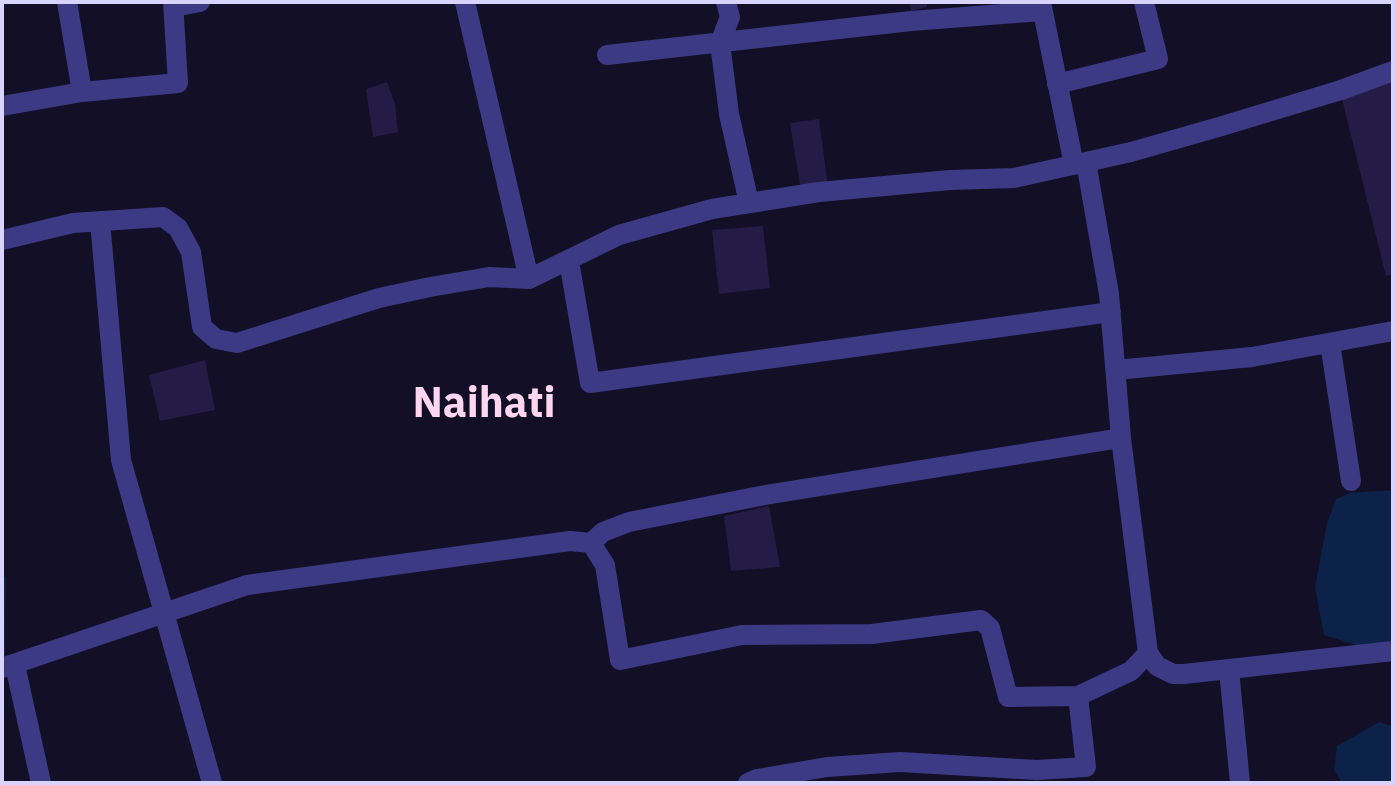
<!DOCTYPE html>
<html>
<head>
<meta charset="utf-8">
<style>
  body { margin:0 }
  #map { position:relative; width:1395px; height:785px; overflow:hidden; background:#130f26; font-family:"IBM Plex Sans",sans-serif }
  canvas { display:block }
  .frame { position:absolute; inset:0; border:4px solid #d9d4ff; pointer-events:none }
</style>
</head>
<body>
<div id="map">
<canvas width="1395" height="785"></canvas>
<div class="frame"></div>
</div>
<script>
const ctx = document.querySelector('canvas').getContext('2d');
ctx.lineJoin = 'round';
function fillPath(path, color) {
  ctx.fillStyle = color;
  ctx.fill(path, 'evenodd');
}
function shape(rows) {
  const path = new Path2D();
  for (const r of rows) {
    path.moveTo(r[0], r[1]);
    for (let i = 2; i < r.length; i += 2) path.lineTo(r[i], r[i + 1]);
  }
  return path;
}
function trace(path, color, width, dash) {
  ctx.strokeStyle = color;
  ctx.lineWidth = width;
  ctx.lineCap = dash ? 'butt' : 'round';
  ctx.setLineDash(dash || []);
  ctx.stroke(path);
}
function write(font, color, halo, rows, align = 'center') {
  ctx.font = font + ' "IBM Plex Sans",sans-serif';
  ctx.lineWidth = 7;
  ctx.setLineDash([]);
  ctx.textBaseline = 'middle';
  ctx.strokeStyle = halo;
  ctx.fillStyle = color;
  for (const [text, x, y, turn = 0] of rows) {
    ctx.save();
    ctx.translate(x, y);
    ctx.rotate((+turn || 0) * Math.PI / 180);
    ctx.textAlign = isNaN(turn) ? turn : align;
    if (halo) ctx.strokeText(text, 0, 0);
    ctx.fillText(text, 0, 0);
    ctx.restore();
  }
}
fillPath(shape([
  [1393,490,1393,643,1365,648,1324,635,1315,587,1327,523,1336,499,1350,493],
  [2,576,6,577,5,662,2,662],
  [1379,722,1393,726,1393,783,1342,783,1334,770,1337,746]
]), '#0c2248');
fillPath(shape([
  [910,2,927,2,927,7,911,11],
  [1393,77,1393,274,1386,276,1341,95],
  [387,82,395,104,398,132,373,137,366,89],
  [819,119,828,187,801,191,790,123],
  [763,226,770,288,719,294,712,230],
  [205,360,215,410,160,421,149,375],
  [769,506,780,567,731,571,724,516]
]), '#241b47');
trace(shape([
  [67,2,82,92],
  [465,2,529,279],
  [726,2,730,17,720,43,729,114,749,203],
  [1041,2,1074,165],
  [174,7,200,2],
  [607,55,911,21,1042,11],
  [1057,84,1158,59,1144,2],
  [2,106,82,92,178,83,173,2],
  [100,221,121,460,212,783],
  [2,240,73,223,163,217,178,228,191,252,202,327,216,339,237,343,379,298,430,287,489,277,529,279,619,235,712,209,819,192,950,180,1014,178,1131,152,1222,126,1341,90,1393,71],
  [569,261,590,383,1111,312],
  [1330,343,1351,481],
  [1116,370,1252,357,1393,331],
  [591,543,605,565,620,660,742,635,872,634,981,620,990,628,1008,697,1078,696],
  [1148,653,1157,666,1173,674,1184,674,1393,651],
  [15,665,41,783],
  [2,668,247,585,570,541,591,543,603,532,629,522,765,495,1121,438,1109,294,1086,162],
  [1229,670,1240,783],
  [748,783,757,779,827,767,900,762,1037,770,1086,767,1078,696,1131,671,1148,653,1121,438]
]), '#3d3a85', 20);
write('bold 42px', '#ffd6f0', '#130f26', [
  ["Naihati",484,405]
]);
</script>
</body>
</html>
